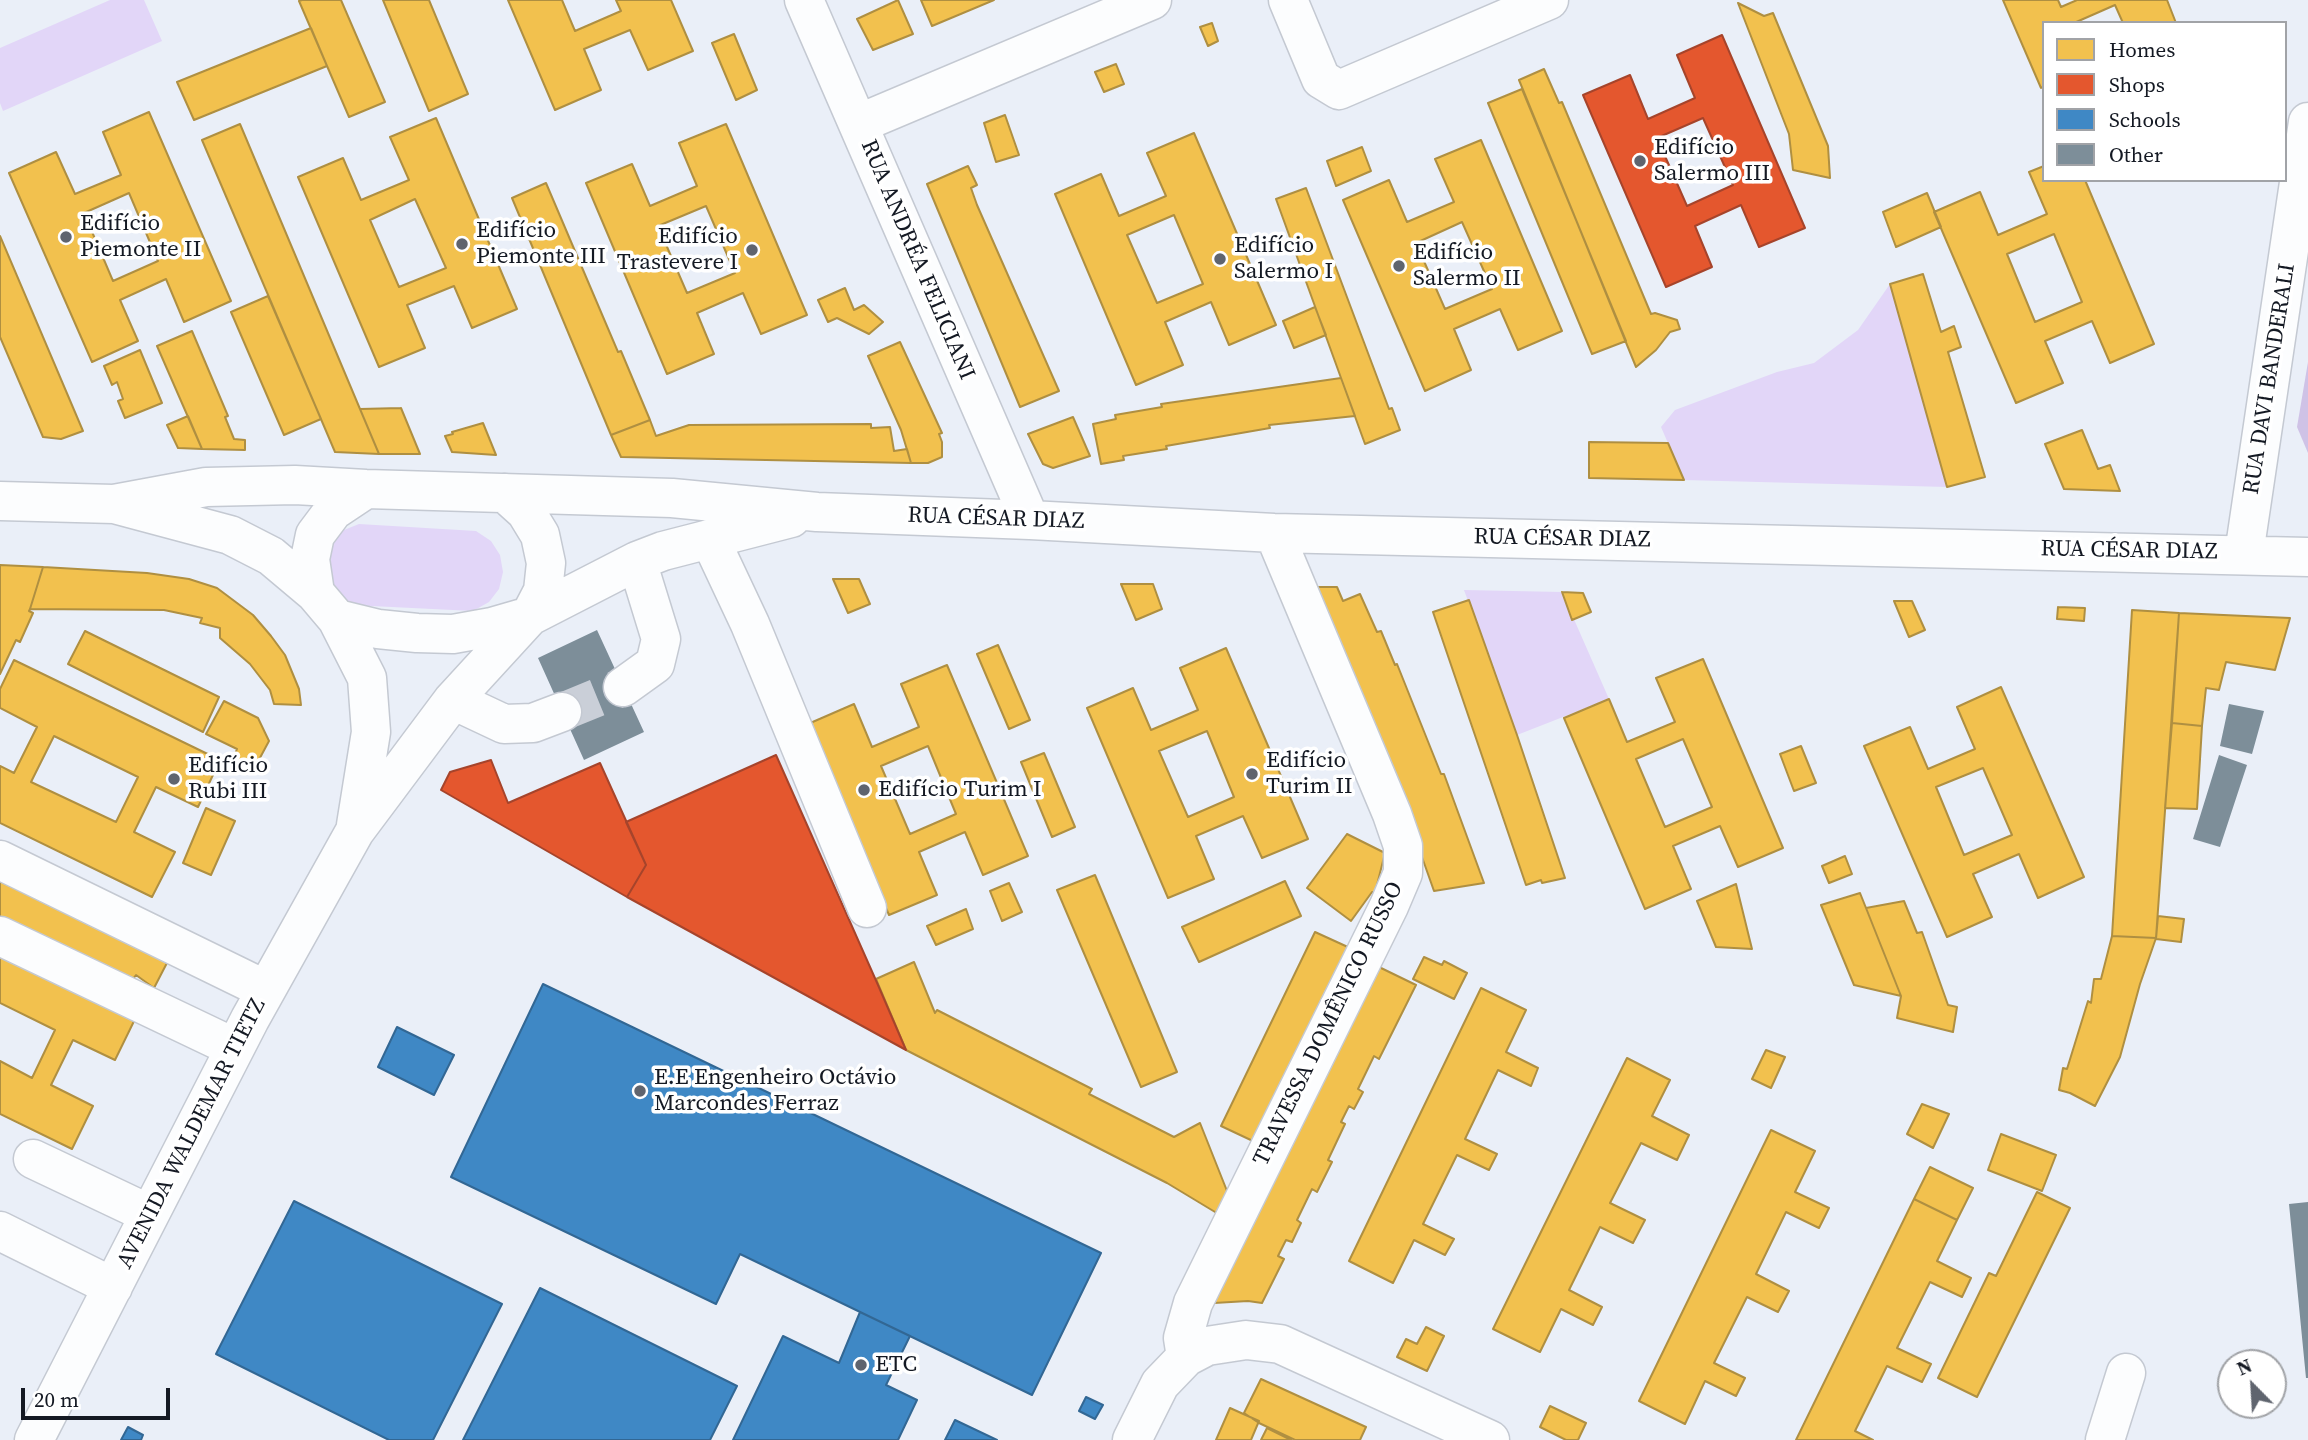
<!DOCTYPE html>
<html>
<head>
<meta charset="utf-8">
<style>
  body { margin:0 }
  #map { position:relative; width:2308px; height:1440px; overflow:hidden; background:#eaeff8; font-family:"Source Serif 4",serif }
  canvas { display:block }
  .legend { position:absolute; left:2042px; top:21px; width:245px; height:161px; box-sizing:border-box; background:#fff; border:2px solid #a1a3a7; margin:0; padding:9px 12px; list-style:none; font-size:21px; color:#141923 }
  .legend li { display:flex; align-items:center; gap:14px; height:35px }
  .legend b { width:35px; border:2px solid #a1a3a7 }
  .north { position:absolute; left:2217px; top:1349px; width:70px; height:70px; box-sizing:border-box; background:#fff; border:2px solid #a1a3a7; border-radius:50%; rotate:336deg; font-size:19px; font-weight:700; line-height:28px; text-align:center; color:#141923 }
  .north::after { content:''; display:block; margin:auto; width:24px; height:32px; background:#5f646e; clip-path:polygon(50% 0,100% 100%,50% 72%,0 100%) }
  .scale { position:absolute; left:21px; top:1388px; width:149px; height:32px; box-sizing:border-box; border:4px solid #141923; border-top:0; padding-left:9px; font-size:21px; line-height:24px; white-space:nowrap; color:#141923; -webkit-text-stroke:5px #fff; paint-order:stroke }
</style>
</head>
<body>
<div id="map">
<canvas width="2308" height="1440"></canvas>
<ul class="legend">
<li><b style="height:19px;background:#f2c14e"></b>Homes</li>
<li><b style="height:19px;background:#e4572e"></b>Shops</li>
<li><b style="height:19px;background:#3f88c5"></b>Schools</li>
<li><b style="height:19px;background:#7d8e99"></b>Other</li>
</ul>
<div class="north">N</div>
<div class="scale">20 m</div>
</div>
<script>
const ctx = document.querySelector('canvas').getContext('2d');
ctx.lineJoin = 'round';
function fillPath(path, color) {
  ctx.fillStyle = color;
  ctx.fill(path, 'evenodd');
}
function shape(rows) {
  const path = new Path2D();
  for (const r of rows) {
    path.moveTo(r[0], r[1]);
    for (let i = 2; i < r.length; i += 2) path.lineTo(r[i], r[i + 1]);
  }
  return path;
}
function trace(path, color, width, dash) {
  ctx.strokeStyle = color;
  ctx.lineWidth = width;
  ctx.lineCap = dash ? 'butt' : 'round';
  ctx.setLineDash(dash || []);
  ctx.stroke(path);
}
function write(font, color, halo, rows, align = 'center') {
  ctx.font = font + ' "Source Serif 4",serif';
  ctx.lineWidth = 7;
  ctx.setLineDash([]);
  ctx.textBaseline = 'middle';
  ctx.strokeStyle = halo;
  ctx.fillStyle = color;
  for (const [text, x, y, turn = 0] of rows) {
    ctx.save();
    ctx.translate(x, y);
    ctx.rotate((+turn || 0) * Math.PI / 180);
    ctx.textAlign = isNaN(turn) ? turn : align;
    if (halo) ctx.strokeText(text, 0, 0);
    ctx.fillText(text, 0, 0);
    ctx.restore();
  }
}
fillPath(shape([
  [110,0,144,0,162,41,3,111,0,103,0,48],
  [1890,284,1947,487,1684,480,1661,427,1675,410,1777,372,1814,363,1858,330],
  [359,524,476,531,491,541,500,555,503,572,499,589,489,602,473,611,351,605,329,584,326,554,333,540,344,530],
  [1464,590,1562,592,1609,699,1517,735]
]), '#e2d6f8');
fillPath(shape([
  [2308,362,2308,453,2297,427]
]), '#cfc2e6');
const homes = shape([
  [302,0,341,0,385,102,349,117,299,1,302,0],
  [383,0,429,0,468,94,429,111,383,0],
  [508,0,562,0,575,31,621,11,616,0,671,0,693,51,648,70,630,30,584,49,601,90,555,110,508,0],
  [898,0,913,34,873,50,857,19,898,0],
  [921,0,994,0,932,26,921,0],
  [2003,0,2058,0,2061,7,2077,0,2167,0,2176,23,2123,23,2115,5,2074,23,2044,23,2044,86,2041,88,2003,0],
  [1738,3,1764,16,1773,13,1828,146,1830,178,1793,170,1789,134,1738,3],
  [1212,23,1218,41,1208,46,1200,27,1212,23],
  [311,28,327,66,194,120,177,82,311,28],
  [734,34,757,90,736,100,712,43,734,34],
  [1116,64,1124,84,1104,92,1095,72,1116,64],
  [1544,69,1559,103,1562,102,1651,314,1655,313,1677,320,1680,329,1670,332,1656,350,1636,367,1519,80,1544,69],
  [1522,89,1626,341,1592,354,1488,103,1522,89],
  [149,112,231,301,184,322,166,279,120,300,138,341,92,362,9,173,56,152,75,194,121,175,103,132,149,112],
  [129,193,158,261,113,281,84,213,129,193],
  [1005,115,1019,155,996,162,984,123,1005,115],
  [436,118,517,309,472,328,454,286,407,305,425,348,379,367,298,177,343,158,361,200,409,180,390,137,436,118],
  [415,199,446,268,399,287,370,220,415,199],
  [240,124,360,409,379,454,335,452,202,140,240,124],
  [726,124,807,315,761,334,743,293,697,313,714,354,667,374,586,183,632,164,650,206,697,186,679,143,726,124],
  [706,206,735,273,687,293,658,226,706,206],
  [1194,133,1276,325,1229,345,1211,302,1165,322,1183,365,1136,385,1055,194,1101,174,1119,216,1166,196,1147,153,1194,133],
  [1174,215,1203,284,1157,303,1127,235,1174,215],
  [1481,140,1562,331,1518,350,1500,309,1454,329,1471,370,1425,391,1343,200,1389,180,1407,222,1454,202,1435,159,1481,140],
  [1462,222,1492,289,1445,309,1416,243,1462,222],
  [1362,147,1371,171,1336,186,1327,161,1362,147],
  [968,166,977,185,971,188,977,205,1059,391,1020,407,927,184,968,166],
  [2044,166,2044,180,2085,180,2154,344,2110,363,2092,321,2045,341,2063,383,2016,403,1934,212,1980,192,1998,235,2047,214,2029,172,2044,166],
  [2054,234,2082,302,2035,322,2007,254,2054,234],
  [546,183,618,352,621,351,650,420,611,435,512,198,546,183],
  [1306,188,1389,409,1392,408,1400,430,1365,444,1276,199,1306,188],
  [1927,193,1941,227,1896,247,1883,212,1927,193],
  [0,236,83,431,61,439,43,437,0,337,0,236],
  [1923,274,1941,332,1954,326,1961,347,1948,352,1985,477,1947,487,1890,284,1923,274],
  [845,288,854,310,864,305,883,322,869,334,837,318,828,322,818,300,845,288],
  [268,296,321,419,284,435,231,312,268,296],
  [1315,307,1326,335,1294,348,1283,321,1315,307],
  [192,331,228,416,225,417,234,439,245,440,245,450,202,449,157,346,192,331],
  [900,342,942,433,939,434,942,442,942,457,928,463,911,463,901,430,868,356,900,342],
  [140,350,162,403,125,418,118,401,123,399,117,382,112,385,104,366,140,350],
  [1341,378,1355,416,1269,425,1270,428,1166,446,1167,449,1123,456,1124,460,1101,464,1093,424,1116,419,1115,415,1162,407,1161,404,1341,378],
  [401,408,420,454,379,454,360,409,401,408],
  [188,416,202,449,178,448,167,425,188,416],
  [1073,417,1090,456,1053,468,1043,464,1028,434,1073,417],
  [650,420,656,436,689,425,871,424,871,428,890,427,894,451,907,449,911,463,621,457,611,435,650,420],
  [483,423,496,455,452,452,445,436,453,434,452,432,483,423],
  [2082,430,2098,469,2110,465,2120,491,2064,489,2045,444,2082,430],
  [1589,442,1668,443,1684,480,1589,478,1589,442],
  [0,565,43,567,30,609,29,611,33,613,20,642,16,640,0,674,0,565],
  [43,567,147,573,189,579,217,588,253,615,271,636,285,655,299,689,301,705,274,704,270,690,250,664,220,638,220,628,200,623,202,618,164,610,30,609,43,567],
  [833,579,859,579,870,604,848,613,833,579],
  [1121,584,1153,584,1162,609,1136,620,1121,584],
  [1312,587,1337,587,1343,601,1360,594,1377,632,1381,631,1395,665,1397,664,1441,774,1444,774,1484,883,1434,891,1417,843,1312,587],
  [1562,592,1583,593,1591,612,1572,620,1562,592],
  [1469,600,1517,735,1565,878,1542,883,1541,880,1526,885,1433,612,1469,600],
  [1894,601,1912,601,1925,630,1909,637,1894,601],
  [2058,607,2085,608,2084,621,2057,619,2058,607],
  [2132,610,2179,613,2156,938,2112,936,2132,610],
  [2179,613,2290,618,2275,670,2226,662,2219,690,2206,688,2202,726,2172,723,2179,613],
  [85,631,219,697,203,732,68,664,85,631],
  [998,645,1030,720,1009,729,977,654,998,645],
  [1226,648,1308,839,1262,858,1243,816,1196,836,1214,879,1168,898,1087,708,1133,688,1151,730,1198,710,1180,668,1226,648],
  [1207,731,1234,797,1188,817,1159,751,1207,731],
  [1703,659,1783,848,1738,867,1720,826,1673,846,1691,889,1645,909,1564,718,1609,699,1627,742,1675,722,1656,678,1703,659],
  [1683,739,1712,807,1665,827,1636,759,1683,739],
  [14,660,220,760,198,807,156,787,134,832,175,852,152,897,0,823,0,766,14,773,37,727,0,708,0,689,14,660],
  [54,736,138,777,116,822,31,782,54,736],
  [947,665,1028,856,983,875,965,832,919,852,937,895,889,915,808,724,854,704,872,747,919,727,901,684,947,665],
  [928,746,956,814,910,834,881,766,928,746],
  [2001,687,2084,877,2038,898,2019,854,1973,874,1992,917,1947,937,1864,746,1910,727,1928,769,1975,749,1957,707,2001,687],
  [1983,768,2012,835,1964,855,1936,787,1983,768],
  [224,701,258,718,269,741,254,769,233,759,237,749,206,734,224,701],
  [2172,723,2202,726,2197,809,2165,808,2172,723],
  [1801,746,1816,783,1794,791,1780,754,1801,746],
  [1044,753,1075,827,1052,837,1021,762,1044,753],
  [206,808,235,821,211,875,183,863,206,808],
  [1347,834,1385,853,1375,893,1372,892,1351,921,1307,888,1347,834],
  [1845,856,1852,874,1829,883,1822,866,1845,856],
  [1095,875,1177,1072,1141,1087,1057,890,1095,875],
  [0,881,169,959,154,988,136,975,133,979,0,918,0,881],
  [1285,881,1301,916,1199,962,1182,927,1285,881],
  [1009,883,1022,912,1002,921,990,891,1009,883],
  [1736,884,1752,949,1716,947,1697,901,1736,884],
  [1860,893,1866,908,1901,996,1854,985,1821,905,1860,893],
  [1904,901,1917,933,1922,932,1948,1005,1957,1007,1953,1032,1897,1018,1901,996,1866,908,1904,901],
  [966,909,973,929,936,945,927,926,966,909],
  [2158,916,2184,919,2181,942,2156,939,2158,916],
  [1315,932,1350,948,1255,1142,1221,1126,1315,932],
  [2112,936,2156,938,2140,984,2120,1057,2095,1106,2070,1093,2059,1090,2063,1068,2067,1069,2088,1001,2091,1003,2094,979,2101,979,2112,936],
  [0,948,137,1015,115,1060,73,1040,51,1085,93,1106,72,1149,0,1114,0,1061,32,1078,55,1030,0,1003,0,948],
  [1424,957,1442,965,1444,961,1467,973,1454,999,1413,979,1424,957],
  [914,962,935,1013,937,1010,1092,1089,1089,1094,1174,1137,1200,1123,1229,1196,1220,1215,1167,1183,906,1050,876,979,914,962],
  [1379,967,1416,985,1379,1059,1374,1056,1358,1089,1363,1092,1354,1109,1349,1106,1341,1122,1345,1124,1328,1160,1332,1162,1317,1192,1312,1189,1297,1220,1301,1223,1292,1242,1286,1240,1278,1256,1284,1259,1262,1303,1248,1301,1214,1303,1379,967],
  [1481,988,1526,1010,1506,1052,1538,1068,1531,1086,1498,1070,1465,1139,1497,1154,1489,1170,1457,1155,1423,1224,1454,1239,1445,1255,1414,1240,1393,1283,1349,1261,1481,988],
  [1766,1050,1785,1057,1771,1088,1752,1079,1766,1050],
  [1627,1058,1670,1080,1652,1116,1689,1135,1677,1160,1641,1143,1610,1203,1645,1220,1633,1243,1600,1227,1569,1290,1602,1307,1593,1325,1561,1309,1540,1352,1493,1329,1627,1058],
  [1922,1104,1949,1114,1933,1148,1907,1134,1922,1104],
  [1771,1130,1815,1151,1795,1192,1829,1208,1819,1228,1786,1212,1756,1274,1789,1291,1778,1312,1747,1297,1714,1363,1745,1378,1736,1396,1705,1381,1685,1424,1639,1401,1771,1130],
  [2001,1134,2056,1155,2042,1191,1988,1170,2001,1134],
  [1930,1167,1973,1188,1957,1220,1914,1199,1930,1167],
  [2037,1192,2070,1208,1977,1397,1938,1378,1989,1273,1996,1276,2037,1192],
  [1914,1199,1957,1220,1937,1261,1971,1278,1962,1297,1930,1282,1897,1348,1931,1364,1922,1382,1887,1366,1855,1431,1873,1440,1796,1440,1914,1199],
  [1426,1327,1444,1336,1427,1371,1397,1357,1406,1339,1417,1344,1426,1327],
  [1261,1379,1366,1427,1360,1440,1295,1440,1259,1423,1244,1413,1261,1379],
  [1550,1406,1586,1423,1578,1440,1566,1440,1540,1427,1550,1406],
  [1230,1408,1259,1421,1251,1440,1216,1440,1230,1408],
  [1267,1428,1291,1440,1261,1440,1267,1428]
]);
fillPath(homes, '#f2c14e');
trace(homes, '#af8f41', 2);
const shops = shape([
  [1722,35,1805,228,1759,247,1741,205,1695,226,1712,267,1666,287,1583,95,1630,75,1648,119,1695,98,1677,55,1722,35],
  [1703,118,1733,185,1687,206,1657,138,1703,118],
  [776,755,878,985,906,1050,627,897,646,865,626,822,776,755],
  [491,760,508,803,600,763,646,865,627,897,441,790,450,772,491,760]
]);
fillPath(shops, '#e4572e');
trace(shops, '#a6442b', 2);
const schools = shape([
  [543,984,1101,1253,1032,1395,740,1254,716,1304,451,1177,543,984],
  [397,1027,454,1055,434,1095,378,1067,397,1027],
  [294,1201,502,1304,433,1440,389,1440,216,1354,294,1201],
  [540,1288,737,1386,710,1440,463,1440,540,1288],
  [860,1312,910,1336,886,1385,917,1400,898,1440,733,1440,783,1336,839,1363,860,1312],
  [1086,1397,1103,1405,1095,1419,1079,1411,1086,1397],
  [955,1420,997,1440,945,1440,955,1420],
  [128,1427,143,1435,141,1440,121,1440,128,1427]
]);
fillPath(schools, '#3f88c5');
trace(schools, '#326794', 2);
fillPath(shape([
  [597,630,644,732,584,760,538,658],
  [2229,704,2264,711,2252,754,2220,746],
  [2219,755,2247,765,2220,847,2193,839],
  [2308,1202,2308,1378,2306,1378,2289,1204]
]), '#7d8e99');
trace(shape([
  [562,712,623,687]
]), '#cacfd8', 38, [38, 19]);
const minor = shape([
  [804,0,1030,520],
  [1288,0,1321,79,1339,90,1549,0],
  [858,124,1152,0],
  [0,501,114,504,230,535,271,556,315,593,337,619,367,678,371,732,356,825],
  [114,504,206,487,295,485,366,489,672,498,817,512,1030,520,1274,533,2308,557],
  [710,539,750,624,867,908],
  [2244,554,2308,122],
  [315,593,310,559,315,535,333,511,366,489],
  [337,619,378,629,417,633,453,634,492,627,530,616,637,561,663,551,791,518],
  [623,687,655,664,661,639,637,561],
  [453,700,504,724,533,723,562,712],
  [0,860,266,990],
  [0,936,235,1048],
  [33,1159,149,1214],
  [0,1231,113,1287],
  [1186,1357,1183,1338,1193,1303,1389,906,1403,873,1403,846,1392,814,1274,533],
  [34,1440,250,1019,355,831,453,700,530,616,543,591,546,563,540,535,526,512,505,493],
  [1132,1440,1160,1384,1186,1357,1207,1346,1246,1340,1280,1344,1490,1440],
  [2105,1440,2126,1373]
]);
trace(minor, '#c4c9d2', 41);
trace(minor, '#fcfdfe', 38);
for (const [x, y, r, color] of [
  [1640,161,7,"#5f646e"],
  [66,237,7,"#5f646e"],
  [462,244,7,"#5f646e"],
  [752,250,7,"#5f646e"],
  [1220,259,7,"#5f646e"],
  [1399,266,7,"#5f646e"],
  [1252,774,7,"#5f646e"],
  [174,779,7,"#5f646e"],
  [864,790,7,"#5f646e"],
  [640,1091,7,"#5f646e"],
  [861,1365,7,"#5f646e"]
]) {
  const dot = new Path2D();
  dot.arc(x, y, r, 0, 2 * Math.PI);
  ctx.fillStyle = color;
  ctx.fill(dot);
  trace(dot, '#fff', 2.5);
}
write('23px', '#141923', '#fff', [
  ["Edifício",1654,148],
  ["Salermo III",1654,174],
  ["Edifício",80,224],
  ["Piemonte II",80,250],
  ["Edifício",476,231],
  ["Piemonte III",476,257],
  ["Edifício",738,237,"right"],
  ["Trastevere I",738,263,"right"],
  ["Edifício",1234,246],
  ["Salermo I",1234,272],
  ["Edifício",1413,253],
  ["Salermo II",1413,279],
  ["Edifício",1266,761],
  ["Turim II",1266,787],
  ["Edifício",188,766],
  ["Rubi III",188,792],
  ["Edifício Turim I",878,790],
  ["E.E Engenheiro Octávio",654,1078],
  ["Marcondes Ferraz",654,1104],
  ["ETC",875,1365]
], 'left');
write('23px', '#141923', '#fff', [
  ["RUA ANDRÉA FELICIANI",917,260,67],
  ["RUA DAVI BANDERALI",2270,379,-81],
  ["RUA CÉSAR DIAZ",996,519,2],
  ["RUA CÉSAR DIAZ",1562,539,1],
  ["RUA CÉSAR DIAZ",2129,551,1],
  ["TRAVESSA DOMÊNICO RUSSO",1329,1024,-64],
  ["AVENIDA WALDEMAR TIETZ",192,1134,-63]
]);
</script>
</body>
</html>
